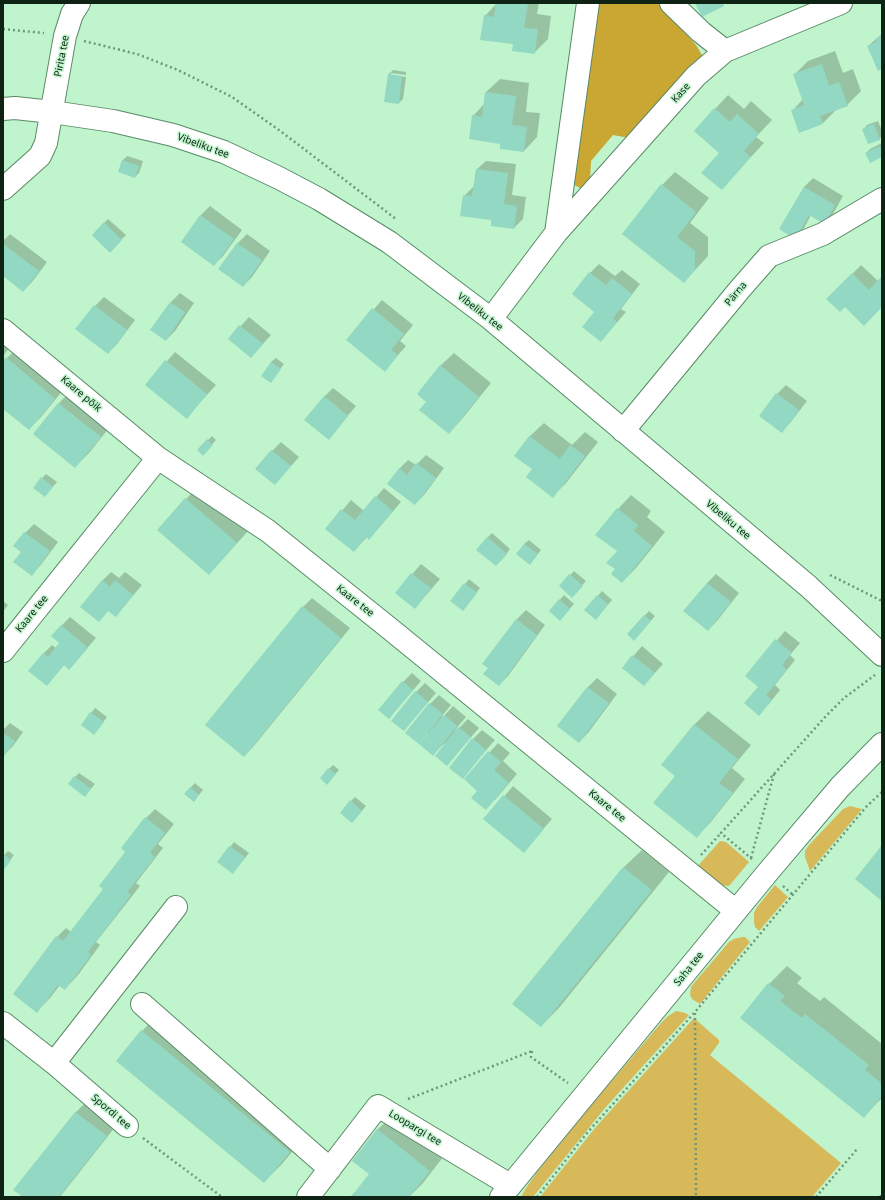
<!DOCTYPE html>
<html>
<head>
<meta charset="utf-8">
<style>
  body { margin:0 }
  #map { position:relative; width:885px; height:1200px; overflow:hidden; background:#bff4cc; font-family:"Noto Sans",sans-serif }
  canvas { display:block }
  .frame { position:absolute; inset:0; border:4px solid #0f2315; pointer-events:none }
</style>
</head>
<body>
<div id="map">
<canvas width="885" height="1200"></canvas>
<div class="frame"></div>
</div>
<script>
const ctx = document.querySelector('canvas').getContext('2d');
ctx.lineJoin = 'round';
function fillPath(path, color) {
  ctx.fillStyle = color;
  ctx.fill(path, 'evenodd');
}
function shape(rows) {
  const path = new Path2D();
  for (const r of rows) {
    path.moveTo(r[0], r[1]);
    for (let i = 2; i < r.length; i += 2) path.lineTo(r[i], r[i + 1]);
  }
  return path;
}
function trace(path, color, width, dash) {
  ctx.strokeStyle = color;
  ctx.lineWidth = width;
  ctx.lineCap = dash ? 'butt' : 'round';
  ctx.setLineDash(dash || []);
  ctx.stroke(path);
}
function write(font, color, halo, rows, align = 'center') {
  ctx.font = font + ' "Noto Sans",sans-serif';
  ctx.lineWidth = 3;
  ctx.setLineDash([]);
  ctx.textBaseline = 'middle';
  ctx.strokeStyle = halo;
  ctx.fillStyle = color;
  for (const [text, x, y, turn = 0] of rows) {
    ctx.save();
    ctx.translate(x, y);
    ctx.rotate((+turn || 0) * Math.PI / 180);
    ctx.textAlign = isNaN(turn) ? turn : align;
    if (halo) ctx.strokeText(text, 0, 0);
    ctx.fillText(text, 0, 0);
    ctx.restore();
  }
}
fillPath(shape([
  [850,806,862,809,810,871,805,857,805,851,809,845,843,809],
  [720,841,726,842,749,862,730,885,728,886,721,885,697,867],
  [775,885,788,897,759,931,755,927,754,922,754,913,757,907],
  [742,937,745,937,750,942,700,1004,692,999,690,995,691,987,694,983,729,942,734,939],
  [676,1011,685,1013,689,1015,605,1108,533,1197,521,1197,526,1188,538,1171,589,1108,661,1023,667,1017],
  [694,1018,719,1040,719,1043,710,1055,841,1163,812,1197,540,1197,595,1128]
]), '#d7b959');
fillPath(shape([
  [593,3,658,3,696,45,702,55,699,66,629,138,613,135,591,161,590,181,580,188,569,182]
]), '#caa732');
fillPath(shape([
  [497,3,539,3,537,14,551,16,548,39,534,53,514,44,485,16],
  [882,34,882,68,868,46],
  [835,51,843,73,853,69,861,91,847,105,836,110,823,123,793,110,803,99,795,74,808,61],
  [393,70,406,72,406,75,391,73,391,75,406,77,403,99,399,103,389,74],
  [500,79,529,83,526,112,540,113,537,137,524,151,502,143,473,116,484,104,486,92],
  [728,95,744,109,751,101,772,120,756,137,764,143,721,189,720,153,715,109],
  [878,121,882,131,882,136,879,139,863,130,867,125],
  [882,143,882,156,866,153,870,149],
  [127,156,143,161,139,173,135,177,123,160],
  [486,161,516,164,512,195,526,197,523,219,514,228,492,219,464,196,473,187,474,187,476,170],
  [675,172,709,198,690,223,708,237,708,256,684,282,662,185],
  [813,178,843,196,833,214,824,223,811,215,804,228,795,237,780,228,804,187],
  [210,206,242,230,223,256,214,265,182,241,201,215],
  [108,219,126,235,110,251,93,235],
  [10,234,47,262,32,282,23,291,3,275,3,241],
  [247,234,270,251,252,277,243,286,220,269,238,243],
  [599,264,615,276,622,270,640,284,621,309,626,312,601,341,595,312,573,294,590,273],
  [861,265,878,281,882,277,882,306,845,306,828,299],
  [180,293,194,303,175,331,166,340,151,330,171,302],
  [104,297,135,320,117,344,108,353,77,329,95,306],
  [382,300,413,325,400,341,406,346,385,370,347,340],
  [249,317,271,335,251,357,229,339],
  [3,329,16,340,3,356],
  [20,345,68,384,42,416,29,429,3,408,3,362],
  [175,352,216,385,187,417,147,384],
  [454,353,491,383,462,419,449,433,428,402,440,366],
  [276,358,284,364,271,381,271,362],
  [786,385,807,401,790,423,781,432,760,416,777,394],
  [333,388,356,406,328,439,324,397],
  [72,390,113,423,89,453,75,467,34,434,59,403],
  [544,423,572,445,585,432,598,442,566,483,553,496,533,469,516,455,530,436],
  [212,436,216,440,207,450,198,450],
  [281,442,299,457,275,484,272,451],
  [426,455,444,468,424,495,415,504,399,469,408,460,416,465],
  [46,474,57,482,45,496,42,478],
  [199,485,250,529,209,574,186,499],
  [384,488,401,502,378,529,369,538,367,537,354,551,327,529,351,500,364,511],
  [631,495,651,511,647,517,665,532,636,568,622,582,618,551,618,509],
  [34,524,58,542,40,566,31,575,22,552,25,533],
  [492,533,510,549,501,561,487,538],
  [529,540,541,550,534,559,524,544],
  [421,564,440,579,415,608,396,593],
  [574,571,586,581,576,592,560,586],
  [111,572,119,578,125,572,142,585,116,616,109,610,99,621,102,581],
  [716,574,739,593,717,621,708,630,707,583],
  [469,579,480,588,467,605,452,601],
  [602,591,612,600,600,614,586,610],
  [564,595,574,604,564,615,550,611],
  [312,598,350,628,253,747,244,756,207,725,303,607],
  [3,601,8,605,3,612],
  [526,610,545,625,508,676,499,685,489,668,484,664,517,619],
  [649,611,655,616,638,635,628,634],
  [70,617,96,638,69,669,64,665,47,685,43,654,52,645,56,648,60,643,61,626],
  [785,631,800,643,790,655,795,660,775,685,780,690,768,705,759,687,746,676],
  [642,646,663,664,644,685,623,668],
  [412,673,421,681,389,718,403,682],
  [597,678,617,694,588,733,579,742,559,726,588,687],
  [425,683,436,693,404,730,416,692],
  [439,695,451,705,442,716,443,717,453,706,466,717,455,730,456,731,468,719,479,728,447,765,445,743,433,754,428,733,419,742,430,704],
  [95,708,107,717,98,729,82,725],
  [708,711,751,745,732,768,745,779,710,823,697,836,677,776,694,725],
  [10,723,23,732,13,746,4,755,3,728,4,729],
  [482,730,495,740,462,778,473,739],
  [498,743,510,753,503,761,517,774,495,800,478,791,465,779],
  [333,765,339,770,331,779,329,769],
  [79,773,95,784,89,791,75,777],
  [195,783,203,790,194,801,190,788],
  [513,786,552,819,524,851,485,819],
  [355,797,366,806,356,818,351,801],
  [155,809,174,824,158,844,163,848,136,883,140,886,96,942,100,945,78,975,65,989,60,985,50,998,37,1011,14,994,57,937,66,928,71,932,105,889,146,818],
  [234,842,249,853,233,873,218,862],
  [642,850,669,872,559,1008,541,1026,514,1004,624,867],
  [8,851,14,855,3,870,3,856],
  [787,966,802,978,797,983,820,1001,824,997,882,1044,882,1098,864,1116,741,1018,769,984],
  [160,1013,307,1134,282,1164,264,1182,117,1061,142,1031],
  [89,1099,119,1122,60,1197,24,1197,15,1190,76,1112],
  [396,1112,447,1152,423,1183,409,1197,350,1197,355,1192,356,1192,371,1174,353,1160,378,1129]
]), '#0003');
fillPath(shape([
  [496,3,528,3,524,28,538,29,535,54,512,51,513,44,480,40,484,15,494,17],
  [695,3,723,3,724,6,702,17],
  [882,36,882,69,878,71,867,46,877,42,875,39],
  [822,64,829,86,839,82,848,106,820,116,823,124,799,133,791,110,804,105,793,74],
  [388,74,402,76,399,104,384,102],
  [485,92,516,96,512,125,527,127,524,152,500,149,500,144,469,139,472,115,482,117],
  [714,108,730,122,737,114,759,134,744,151,751,157,722,190,701,173,719,153,694,131],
  [874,124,880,140,868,144,862,129],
  [880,146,882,150,882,157,870,163,865,153],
  [122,160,139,166,135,178,118,172],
  [476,169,508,173,504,204,517,206,514,229,491,226,491,220,460,216,463,195,472,196],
  [661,184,696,212,677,237,695,251,695,270,684,283,622,234],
  [804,187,835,205,824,224,809,215,795,239,779,229],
  [200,215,234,239,214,266,181,242],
  [104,222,122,240,110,253,92,235],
  [237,243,262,260,243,287,218,269],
  [3,244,39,271,23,292,3,276],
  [589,272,606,285,612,278,632,294,613,318,617,322,601,342,582,327,594,312,572,294],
  [852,273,869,290,882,276,882,307,864,326,845,307,840,312,826,299],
  [170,302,185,312,166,341,150,330],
  [94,305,127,330,108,354,75,329],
  [372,308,404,334,391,350,398,355,385,372,346,340],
  [239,325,263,344,251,358,228,339],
  [6,357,55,399,29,430,3,409,3,361],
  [165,360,207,394,187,419,145,385],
  [271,362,281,369,271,383,261,376],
  [440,365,479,397,449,434,419,410,426,402,417,394],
  [776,393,799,410,782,433,759,416],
  [324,396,348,416,329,440,304,420],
  [58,403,101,437,75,468,33,434],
  [529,436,560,459,570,445,585,456,553,498,526,477,532,469,514,456],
  [207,439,213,445,203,456,197,450],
  [271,450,291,466,275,485,255,469],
  [416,463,436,478,415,505,387,484,399,468,407,475],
  [41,477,53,487,45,497,33,488],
  [375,496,393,511,369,540,366,537,354,552,325,529,341,509,355,520],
  [185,498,237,543,209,575,157,530],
  [617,508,638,525,634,531,652,546,622,583,611,574,615,569,606,563,617,551,595,535],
  [24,532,50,551,32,576,13,562,21,552,13,546],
  [487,537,507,554,496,566,476,550],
  [524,544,538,554,530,565,516,554],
  [411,573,431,588,415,609,395,593],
  [569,574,583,586,572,598,559,586],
  [102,580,110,587,115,580,133,595,116,617,108,611,99,622,80,607],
  [464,583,477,593,463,611,450,601],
  [707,583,731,602,708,631,683,611],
  [597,595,608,604,596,620,584,610],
  [559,599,570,609,560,621,549,611],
  [302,606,341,638,244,757,205,725],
  [644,615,651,621,634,641,627,634],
  [516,619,537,635,499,686,483,674,488,668,482,664],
  [61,625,88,648,69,670,64,665,47,686,28,671,43,653,48,657,59,643,51,636],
  [775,639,792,653,782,665,787,670,766,695,772,700,759,716,744,703,758,687,745,676],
  [632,655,655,673,644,686,622,668],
  [402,681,413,690,389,719,378,710],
  [587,687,609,703,579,743,557,726],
  [415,691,428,702,404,731,391,721],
  [429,703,443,714,419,744,405,733],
  [90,712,104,722,94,735,81,725],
  [444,715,457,726,433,756,419,744],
  [694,724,738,759,719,783,733,793,697,838,653,803,675,776,661,765],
  [458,727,471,737,447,766,435,756],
  [3,733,15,741,4,756,3,755],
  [472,738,486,750,463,779,449,768],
  [488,751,501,762,494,770,509,783,486,810,471,798,477,791,464,779],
  [328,768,336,774,327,785,320,778],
  [74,776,91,789,85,797,68,784],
  [190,787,199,795,194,802,184,794],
  [503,795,544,829,524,853,483,819],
  [350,800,362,811,352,823,340,813],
  [145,817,165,833,150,853,155,857,127,892,131,895,88,952,91,955,65,990,58,985,37,1013,13,994,56,936,63,941,103,889,99,886,125,852,121,848],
  [882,845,882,901,855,879],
  [229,846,245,857,233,874,217,862],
  [3,854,11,860,3,871],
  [623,867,652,890,541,1027,512,1004],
  [768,983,785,996,780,1001,802,1018,805,1014,869,1065,865,1070,882,1084,882,1096,864,1118,740,1018],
  [141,1030,290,1152,264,1183,116,1061],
  [75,1112,107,1136,59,1197,23,1197,13,1190],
  [377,1129,430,1171,409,1197,351,1197,369,1174,352,1161]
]), '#93d8c2');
const minor = shape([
  [671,3,701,32,725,51],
  [3,109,15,108,52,112,113,121,173,135,224,152,279,178,319,199,389,242,491,319,808,586,882,655],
  [3,189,40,156,46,143,65,36,72,14,79,3],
  [556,233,588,3],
  [491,319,556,233,696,76,725,51,841,3],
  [3,330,158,458,268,531,389,628,736,911],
  [623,431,740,289,769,256,823,234,882,199],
  [3,651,158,458],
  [142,1004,330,1169],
  [3,1023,54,1063,127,1126],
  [54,1063,176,907],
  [308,1197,378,1106,510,1185],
  [501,1197,768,872,840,787,882,744]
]);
trace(minor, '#598a66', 24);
trace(shape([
  [3,29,44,33],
  [84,41,137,54,178,70,232,97,279,130,396,219],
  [830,575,882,601],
  [701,855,721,833],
  [751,858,774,774],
  [752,859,721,833,826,716,844,698,875,675],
  [783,886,792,894],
  [695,1013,696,1197],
  [532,1051,531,1057,568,1083],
  [408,1099,532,1051],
  [143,1138,222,1197],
  [537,1197,587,1133,695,1012,866,807,882,792],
  [816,1197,858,1148],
  [880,1197,882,1195]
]), '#709679', 2.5, [2, 3]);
trace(minor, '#fff', 22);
write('10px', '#0f2315', '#bff4cc', [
  ["Pirita tee",62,56,-79],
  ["Kase",681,93,-48],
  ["Vibeliku tee",203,146,20],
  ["Pärna",736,294,-50],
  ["Vibeliku tee",480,312,38],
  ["Kaare põik",81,394,40],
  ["Vibeliku tee",728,520,40],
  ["Kaare tee",355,601,38],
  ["Kaare tee",32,614,-51],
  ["Kaare tee",607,806,39],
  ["Saha tee",689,969,-51],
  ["Spordi tee",111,1112,40],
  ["Loopargi tee",415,1128,31]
]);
</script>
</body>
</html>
